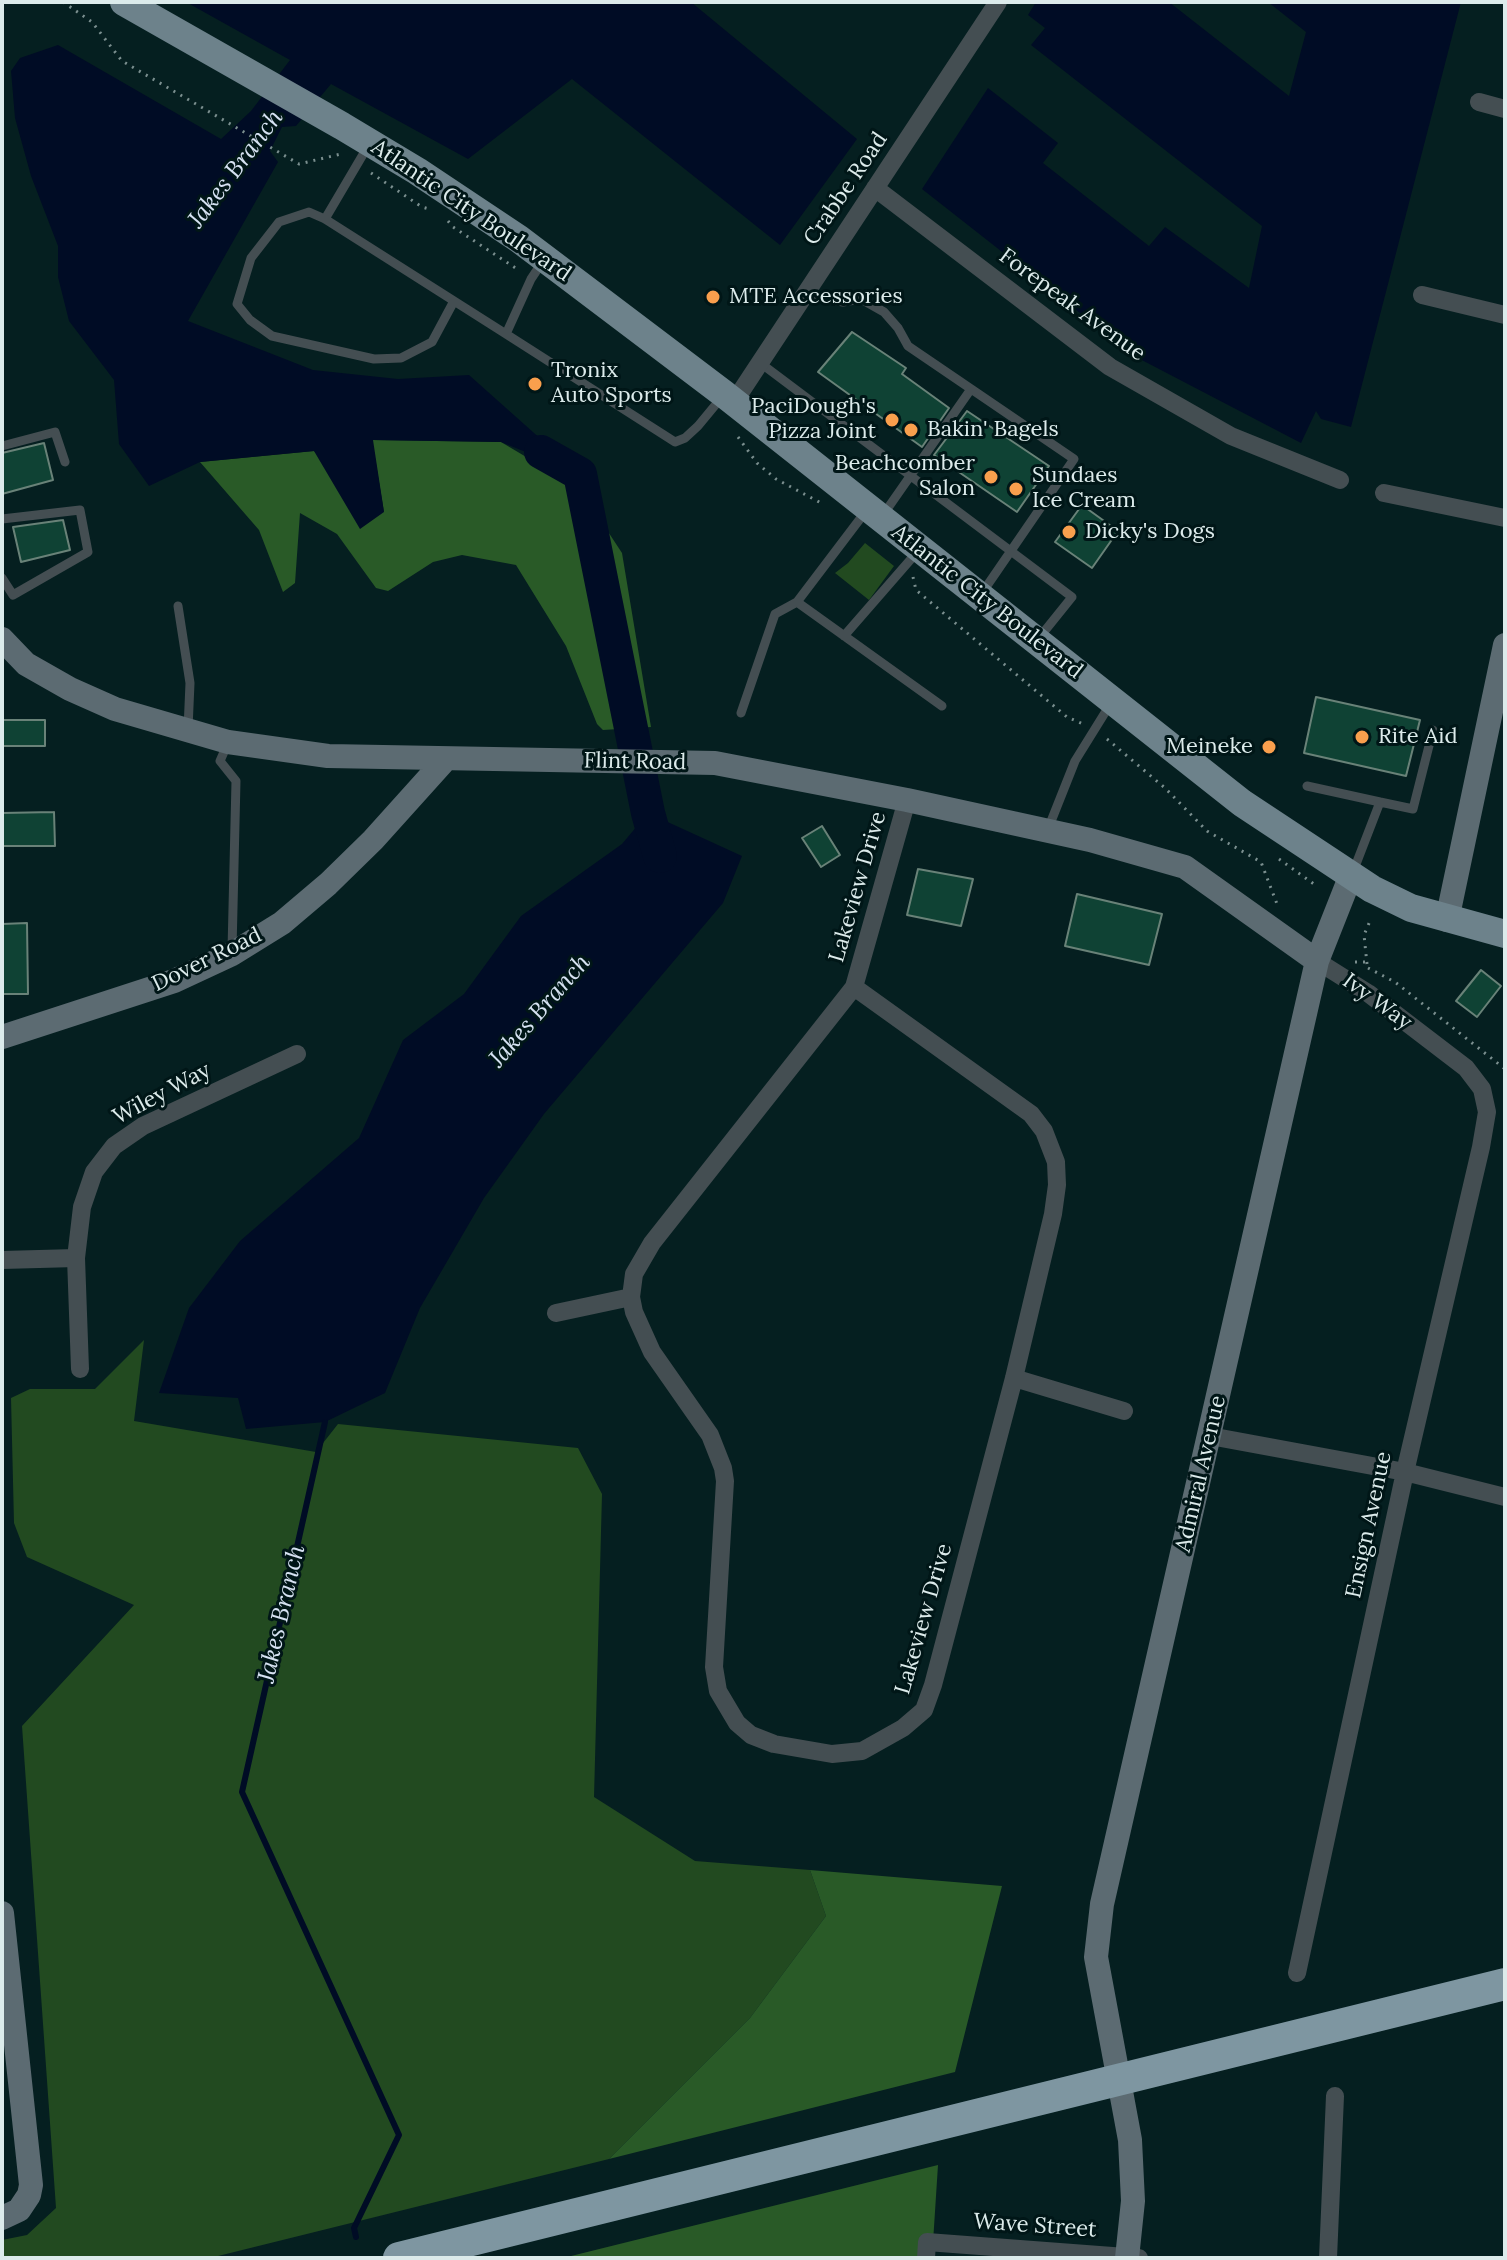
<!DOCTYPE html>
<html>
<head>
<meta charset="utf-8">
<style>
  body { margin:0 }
  #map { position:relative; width:1507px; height:2260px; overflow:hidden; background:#051f20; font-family:Lora,serif }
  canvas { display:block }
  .frame { position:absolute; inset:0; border:4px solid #dcebeb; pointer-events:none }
</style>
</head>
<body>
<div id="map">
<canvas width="1507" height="2260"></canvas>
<div class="frame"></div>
</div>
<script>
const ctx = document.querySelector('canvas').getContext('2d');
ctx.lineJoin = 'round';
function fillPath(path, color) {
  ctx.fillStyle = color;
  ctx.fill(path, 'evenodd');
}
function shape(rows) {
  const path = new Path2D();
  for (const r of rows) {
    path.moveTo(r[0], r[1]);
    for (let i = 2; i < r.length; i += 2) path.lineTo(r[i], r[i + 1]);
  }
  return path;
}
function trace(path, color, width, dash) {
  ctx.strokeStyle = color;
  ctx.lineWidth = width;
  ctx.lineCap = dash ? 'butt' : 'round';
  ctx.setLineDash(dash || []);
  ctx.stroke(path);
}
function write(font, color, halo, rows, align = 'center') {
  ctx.font = font + ' Lora,serif';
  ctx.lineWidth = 6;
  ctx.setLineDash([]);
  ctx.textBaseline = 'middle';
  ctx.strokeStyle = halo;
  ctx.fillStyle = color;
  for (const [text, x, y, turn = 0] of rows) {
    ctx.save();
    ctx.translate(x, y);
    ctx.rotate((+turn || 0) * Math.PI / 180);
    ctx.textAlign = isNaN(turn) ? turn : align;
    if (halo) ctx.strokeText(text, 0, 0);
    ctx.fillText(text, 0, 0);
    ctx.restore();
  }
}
fillPath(shape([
  [865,543,894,566,869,600,835,573,848,563],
  [144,1340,134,1421,316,1452,338,1424,578,1448,602,1494,594,1797,695,1861,810,1870,826,1916,750,2018,609,2159,210,2258,2,2258,2,2240,27,2235,56,2208,22,1726,134,1605,27,1557,14,1523,11,1398,30,1389,95,1389]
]), '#224a20');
fillPath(shape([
  [372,440,501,442,580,489,622,553,651,727,603,730,597,724,566,646,516,565,462,555,433,562,388,591,376,588,337,534,300,513,295,583,283,592,259,530,200,462,314,451,384,512],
  [810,1870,1002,1886,955,2072,609,2159,750,2018,826,1916],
  [938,2165,932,2258,563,2258]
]), '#295a27');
fillPath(shape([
  [186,2,691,2,857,139,780,245,572,79,468,159,331,84,296,126,282,127,270,151,278,162,188,321,313,370,398,379,469,375,580,474,501,442,373,440,384,512,360,529,314,451,200,462,149,486,119,444,114,380,69,321,58,277,58,246,31,176,15,118,11,71,20,58,58,45,221,139,251,111,290,60],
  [1036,2,1169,2,1289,96,1306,32,1268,2,1461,2,1351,427,1321,419,1316,411,1301,443,1136,357,922,189,988,88,1058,143,1043,163,1149,246,1165,227,1249,288,1262,226,1031,45,1045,28,1028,15],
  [648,813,742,856,723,903,544,1114,484,1198,420,1308,385,1393,325,1422,246,1429,238,1398,159,1393,189,1308,240,1241,359,1138,403,1040,464,994,521,916,622,844]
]), '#000c25');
trace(shape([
  [325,1422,242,1792,399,2135,354,2228,356,2237]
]), '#000c25', 6);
trace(shape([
  [541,452,580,474,648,813,660,856]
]), '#000c25', 34);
const building = shape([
  [852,332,906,368,902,374,949,408,922,447,818,372,852,332],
  [967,411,1049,466,1017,512,934,455,967,411],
  [44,443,53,480,2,494,2,453,44,443],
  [1082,505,1118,531,1092,568,1055,542,1082,505],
  [63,520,70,550,21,562,13,527,63,520],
  [1316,697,1420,720,1406,776,1304,753,1316,697],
  [2,720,45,720,45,746,2,746,2,720],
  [54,812,55,846,2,846,2,813,54,812],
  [822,826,840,855,821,867,802,838,822,826],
  [918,869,973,879,961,926,907,915,918,869],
  [1077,894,1162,914,1149,965,1065,946,1077,894],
  [27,923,28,994,2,994,2,924,27,923],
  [1481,970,1501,986,1477,1017,1456,1001,1481,970]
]);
fillPath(building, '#0f4234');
trace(building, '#698278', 2);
trace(shape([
  [63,2,92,22,122,61,299,164,341,154],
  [371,173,422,207,429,209],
  [448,221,453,227,517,269],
  [738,437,757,463,776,479,821,503],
  [913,577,916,590,1067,717,1083,724],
  [1107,739,1165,788,1207,831,1261,862,1277,904],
  [1279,859,1318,887],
  [1355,962,1367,962],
  [1367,964,1364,935,1370,921],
  [1368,968,1395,982,1505,1069]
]), '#7b8f8f', 3, [2, 6]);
trace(shape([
  [325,219,368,146],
  [543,261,531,279,506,334,675,442,685,438,698,426,722,397],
  [804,296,843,302,861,299,884,312,898,328,908,346,1074,459,982,593],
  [454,301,432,342,401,358,374,359,272,336,250,320,237,304,251,258,279,222,309,212,325,219,506,334],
  [759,362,1072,597,1039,638],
  [2,446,55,432,65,462],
  [883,515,971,389],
  [2,519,80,510,88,552,13,595,2,578],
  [797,602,866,511],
  [178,606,190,683,188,729],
  [844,636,918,551],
  [741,713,775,614,797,602,942,706],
  [227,745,220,761,236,781,232,950],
  [1307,786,1380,802],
  [1048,829,1075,761,1111,703],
  [1353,872,1380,802,1413,809,1433,730]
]), '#444e52', 9);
trace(shape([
  [1479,102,1505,109],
  [875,188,1110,367,1231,436,1340,480],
  [1422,295,1505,315],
  [734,402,998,2],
  [1384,493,1505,518],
  [854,987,1031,1114,1044,1131,1056,1162,1057,1185,1053,1214,1014,1378,933,1685,924,1710,903,1728,862,1751,832,1754,774,1744,751,1735,737,1723,718,1691,714,1667,725,1481,723,1468,710,1435,652,1352,634,1312,631,1297,634,1274,652,1243,854,987,907,800],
  [2,1260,76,1258],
  [556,1313,631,1297],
  [80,1369,76,1258,82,1207,94,1172,114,1146,143,1126,297,1054],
  [1014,1378,1124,1411],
  [1210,1436,1405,1472,1505,1497],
  [1297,1973,1405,1472,1481,1147,1487,1112,1482,1089,1466,1068,1368,993,1317,961],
  [926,2258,927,2242,1139,2258],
  [1328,2258,1335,2096]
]), '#444e52', 18);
trace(shape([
  [2,639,26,664,70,689,115,709,228,742,328,756,715,763,907,800,1090,840,1185,867,1317,961],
  [1447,920,1505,645],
  [2,1037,174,981,232,954,282,923,328,884,373,840,445,760],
  [2,1913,31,2185,29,2195,19,2210,2,2218],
  [1127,2258,1133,2201,1130,2140,1096,1957,1102,1904,1317,961,1351,875]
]), '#5c6b72', 24);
trace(shape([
  [124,2,342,126,417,171,519,239,724,394,1242,803,1372,889,1411,908,1505,934]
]), '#6d828b', 28);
trace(shape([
  [399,2258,1505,1984]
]), '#7e96a1', 32);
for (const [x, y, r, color] of [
  [713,297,8,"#f99f4d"],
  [535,384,8,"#f99f4d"],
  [892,420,8,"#f99f4d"],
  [911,430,8,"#f99f4d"],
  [991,477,8,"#f99f4d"],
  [1016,489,8,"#f99f4d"],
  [1069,532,8,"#f99f4d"],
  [1362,737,8,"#f99f4d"],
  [1269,747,8,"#f99f4d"]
]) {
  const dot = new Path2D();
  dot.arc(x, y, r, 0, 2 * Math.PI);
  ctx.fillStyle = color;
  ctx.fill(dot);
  trace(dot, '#001617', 3);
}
write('22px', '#dcebeb', '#001617', [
  ["Crabbe Road",846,189,-56],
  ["Atlantic City Boulevard",471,211,34],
  ["Forepeak Avenue",1072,305,36],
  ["Atlantic City Boulevard",987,602,38],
  ["Flint Road",635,762,1],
  ["Lakeview Drive",858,887,-74],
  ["Dover Road",207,960,-26],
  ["Ivy Way",1377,1002,36],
  ["Wiley Way",162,1094,-28],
  ["Admiral Avenue",1201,1474,-77],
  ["Ensign Avenue",1369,1525,-78],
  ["Lakeview Drive",924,1619,-74],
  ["Wave Street",1035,2226,4]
]);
write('22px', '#dcebeb', '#001617', [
  ["MTE Accessories",729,297],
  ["Tronix",551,371],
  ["Auto Sports",551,396],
  ["PaciDough's",876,407,"right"],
  ["Pizza Joint",876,432,"right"],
  ["Bakin' Bagels",927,430],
  ["Beachcomber",975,464,"right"],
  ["Salon",975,489,"right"],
  ["Sundaes",1032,476],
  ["Ice Cream",1032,501],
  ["Dicky's Dogs",1085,532],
  ["Rite Aid",1378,737],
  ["Meineke",1253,747,"right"]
], 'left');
write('italic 24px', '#d6e2f2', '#001617', [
  ["Jakes Branch",236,169,-53],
  ["Jakes Branch",540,1011,-49],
  ["Jakes Branch",282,1614,-77]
]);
</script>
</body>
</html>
